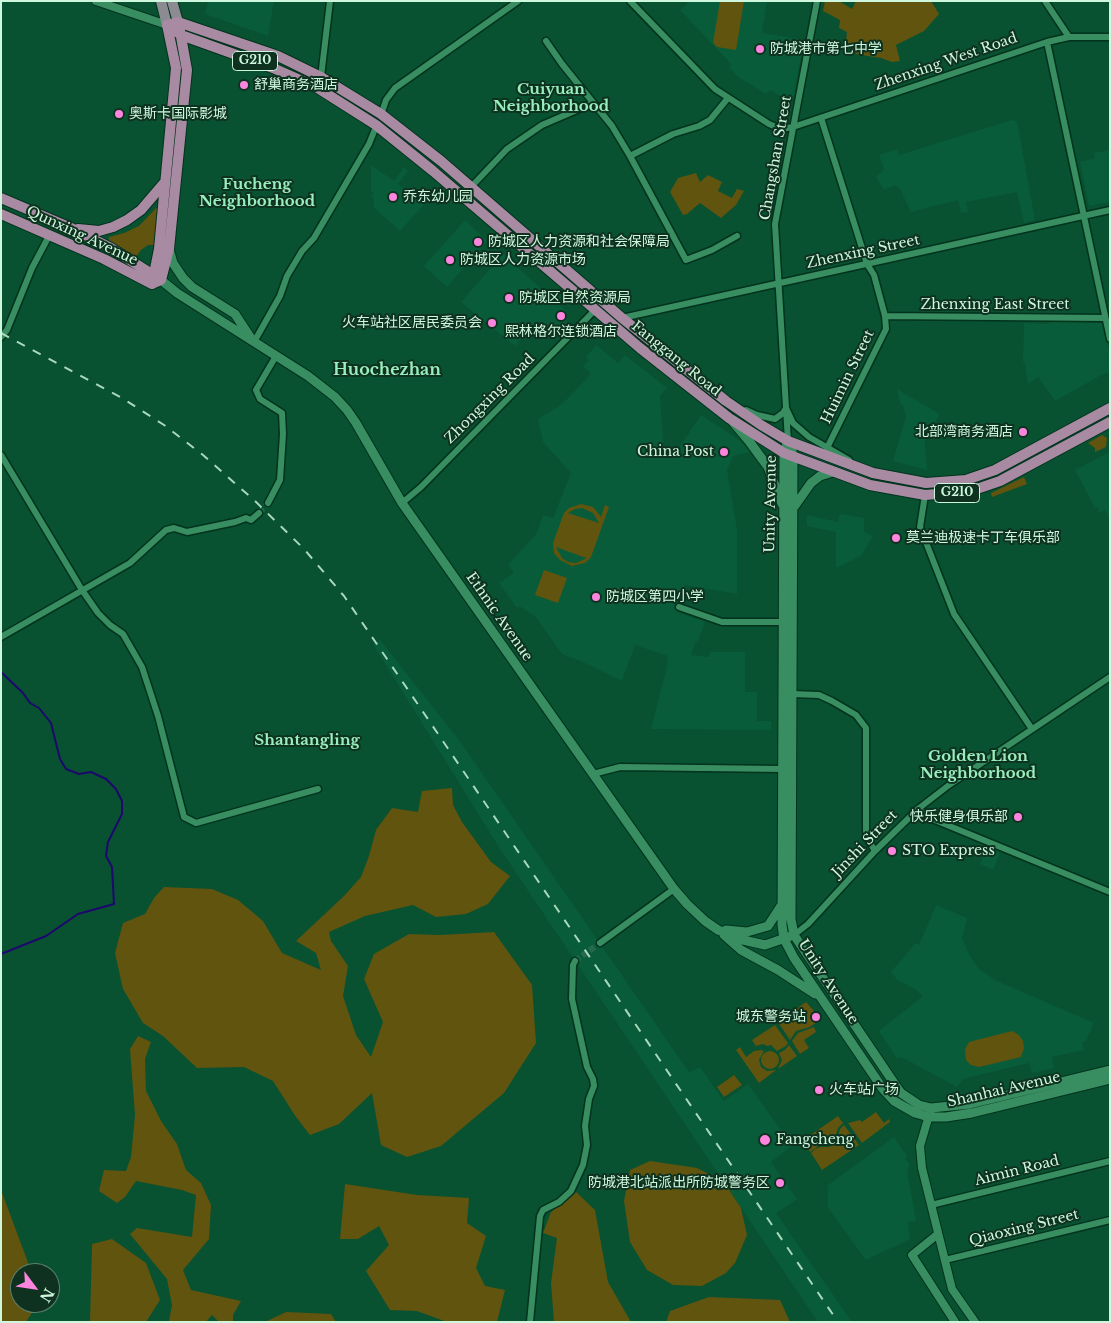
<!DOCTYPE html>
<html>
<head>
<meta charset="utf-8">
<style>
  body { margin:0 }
  #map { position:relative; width:1111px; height:1323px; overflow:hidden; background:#085131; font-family:"Libre Baskerville",serif }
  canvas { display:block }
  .frame { position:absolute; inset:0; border:2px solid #cef7dd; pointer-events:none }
  .north { position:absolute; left:10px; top:1263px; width:50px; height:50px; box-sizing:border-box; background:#0e321f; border:1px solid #5b816b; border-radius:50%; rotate:121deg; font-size:14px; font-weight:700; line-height:20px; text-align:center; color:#cef7dd }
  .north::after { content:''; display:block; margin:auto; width:18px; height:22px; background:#fe85df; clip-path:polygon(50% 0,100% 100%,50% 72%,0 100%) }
</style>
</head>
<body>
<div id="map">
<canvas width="1111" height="1323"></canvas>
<div class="frame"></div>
<div class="north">N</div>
</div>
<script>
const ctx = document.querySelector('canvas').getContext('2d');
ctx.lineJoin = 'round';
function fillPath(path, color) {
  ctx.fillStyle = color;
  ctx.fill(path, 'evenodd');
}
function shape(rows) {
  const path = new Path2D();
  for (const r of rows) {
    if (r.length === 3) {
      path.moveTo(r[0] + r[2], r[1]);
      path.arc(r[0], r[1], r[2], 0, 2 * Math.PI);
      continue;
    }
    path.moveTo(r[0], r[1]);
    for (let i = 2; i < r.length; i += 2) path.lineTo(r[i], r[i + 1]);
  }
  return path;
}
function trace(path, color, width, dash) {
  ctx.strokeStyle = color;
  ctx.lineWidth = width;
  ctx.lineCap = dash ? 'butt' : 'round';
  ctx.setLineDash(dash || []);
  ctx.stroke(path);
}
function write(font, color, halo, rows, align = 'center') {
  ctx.font = font + ' "Libre Baskerville","Noto Sans SC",serif';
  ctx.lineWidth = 4;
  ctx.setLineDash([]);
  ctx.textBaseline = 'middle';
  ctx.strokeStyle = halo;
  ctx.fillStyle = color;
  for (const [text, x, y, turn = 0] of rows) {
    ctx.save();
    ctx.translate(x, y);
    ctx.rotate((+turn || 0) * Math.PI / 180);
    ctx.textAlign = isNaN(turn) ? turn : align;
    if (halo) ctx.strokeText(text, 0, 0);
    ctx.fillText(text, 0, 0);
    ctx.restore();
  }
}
fillPath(shape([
  [208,1,274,1,268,36,205,14],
  [689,1,767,1,762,33,804,40,793,99,785,97,785,99,770,90,766,94,737,76,729,67,731,64,680,10],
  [1012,120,1017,121,1035,220,1024,223,1017,192,966,202,968,212,961,213,958,200,911,212,899,187,895,185,884,190,876,177,884,169,879,155,897,149,899,155],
  [1110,150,1110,202,1089,206,1080,162,1095,158,1094,153],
  [371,165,394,181,404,167,408,171,398,184,420,202,423,199,426,202,400,231,374,208,373,198,371,197,374,193,371,191],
  [465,220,487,241,447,287,424,266],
  [503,254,566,311,567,317,566,325,555,337,538,321,515,346,461,302],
  [1052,322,1103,323,1110,353,1110,372,1103,374,1055,401,1038,377,1028,384,1025,364,1023,362,1024,323,1046,324],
  [596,345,618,363,625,355,667,388,660,396,664,456,672,458,701,415,739,440,750,452,733,456,727,470,737,530,737,594,684,585,685,588,677,612,705,622,698,641,695,642,691,655,709,657,710,652,745,652,745,692,757,692,757,721,771,721,771,730,651,729,667,667,668,656,635,645,622,681,583,662,562,654,536,617,519,606,517,608,499,583,514,573,508,565,537,533,543,515,553,518,571,473,543,442,538,419,562,404,591,374,583,366,589,360,586,357],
  [897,389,940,414,924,442,925,444,927,470,893,461,906,417,903,405,901,405],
  [1110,452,1110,520,1105,510,1100,513,1097,507,1095,508,1075,470],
  [840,514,864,518,864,532,873,536,861,556,836,568,836,532,807,526,807,515,838,522],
  [380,640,459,740,689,1072,700,1067,724,1101,748,1084,792,1146,771,1162,797,1199,776,1213,852,1322,818,1322,500,849,373,644],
  [987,847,1000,853,993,870,980,864],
  [936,905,967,918,962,938,970,956,978,968,995,980,1094,1023,1086,1041,1082,1042,1084,1050,1052,1057,1054,1068,1032,1073,1029,1063,963,1079,957,1087,903,1058,900,1057,897,1059,879,1031,923,996,915,989,897,980,891,971,900,962,915,943,919,945],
  [894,1137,907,1156,905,1158,910,1165,907,1170,916,1221,908,1222,910,1239,866,1260,828,1208,828,1185]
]), '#095c39');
fillPath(shape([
  [720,1,744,1,736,50,717,47,713,43],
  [825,1,839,1,852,9,856,1,931,1,939,14,924,31,896,45,900,61,892,62,881,58,856,54,846,41,847,32,839,28,840,20,823,11],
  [696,173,700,182,708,175,722,182,718,191,732,198,737,189,744,191,736,205,721,218,700,203,687,214,683,215,670,192,678,178],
  [156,208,158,209,155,245,148,245,141,250,136,257,109,240,109,237,124,233,139,226],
  [1102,435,1107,438,1106,447,1095,452,1095,448,1088,443],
  [1024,477,1027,484,992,497,991,493],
  [581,504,593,507,601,517,605,505,609,507,591,557,585,563,572,566,560,560,554,553,553,543,564,513,569,508],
  [582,508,593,513,599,523,568,513,575,509],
  [556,547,586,558,587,558,576,563,568,562,562,558],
  [544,570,567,578,558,603,535,595],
  [452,788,453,805,462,822,491,862,510,876,488,904,466,914,436,917,413,905,365,916,329,932,331,941,348,966,343,996,356,1035,371,1057,383,1022,364,979,374,954,409,934,440,935,494,932,532,985,536,1043,504,1093,441,1146,407,1157,381,1145,372,1093,339,1124,310,1135,296,1117,273,1081,244,1067,197,1068,163,1036,143,1023,123,989,115,953,123,923,145,914,154,898,164,887,212,889,238,900,263,921,282,953,321,970,316,953,296,941,344,896,361,877,369,856,376,830,392,808,418,812,422,791],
  [806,1002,814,1011,811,1013,817,1022,810,1027,796,1031,790,1040,778,1022],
  [775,1025,788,1043,786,1046,777,1051,771,1045,767,1046,763,1044,756,1046,752,1040],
  [814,1027,816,1032,804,1040,809,1048,800,1054,792,1041,798,1033],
  [1012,1031,1019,1035,1023,1041,1024,1048,1021,1057,979,1067,971,1065,966,1060,965,1049,969,1042],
  [138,1036,151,1042,145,1059,146,1091,161,1121,177,1144,186,1170,201,1183,211,1205,209,1239,183,1270,191,1290,241,1301,233,1315,233,1322,219,1322,212,1315,206,1322,169,1321,172,1305,167,1279,130,1234,137,1228,192,1237,196,1195,182,1190,136,1181,125,1197,117,1203,99,1191,104,1170,126,1171,131,1157,135,1115,130,1049],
  [789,1045,797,1056,778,1069,782,1060,779,1053,785,1050],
  [740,1047,746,1057,754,1051,761,1050,764,1051,759,1060,761,1067,767,1071,776,1070,759,1083,736,1050],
  [770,1060,9],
  [734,1075,742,1085,724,1097,717,1087],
  [876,1112,884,1123,889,1119,890,1122,862,1143,848,1123,860,1120,862,1122],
  [838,1116,843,1123,838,1128,834,1140,828,1145,820,1145,810,1152,802,1141],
  [844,1125,859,1145,822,1170,811,1153,815,1149,820,1147,829,1147,833,1145,838,1137,840,1129],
  [650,1161,697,1168,724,1182,741,1208,747,1235,735,1263,726,1273,702,1286,673,1285,647,1270,630,1242,624,1201,630,1170],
  [345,1184,417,1195,469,1198,467,1223,486,1236,476,1268,485,1286,505,1290,497,1322,447,1322,417,1311,390,1310,366,1271,389,1245,379,1226,358,1239,340,1239],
  [1,1190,32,1273,20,1273,20,1303,38,1303,26,1322,1,1322],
  [575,1191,595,1210,608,1282,631,1322,554,1322,551,1283,557,1238,543,1233,551,1212],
  [112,1239,146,1263,160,1300,146,1322,90,1322,92,1244],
  [709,1297,780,1300,790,1322,666,1322,670,1311],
  [286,1312,331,1314,336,1322,265,1322]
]), '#61540f');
trace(shape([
  [1,672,23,693,30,703,39,708,51,723,60,759,66,769,79,774,91,772,106,779,116,789,122,801,122,814,108,842,106,856,112,867,114,904,78,914,46,936,1,954]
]), '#1d086d', 2);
trace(shape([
  [259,513,268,503],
  [575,961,600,943]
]), '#266a4b', 6, [6, 3]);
const minor = shape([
  [630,1,715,89,769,124,781,129,793,127,1047,42,1069,37,1110,37],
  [1045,1,1069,37],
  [546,41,562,64,612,126,630,156,686,260,712,250,737,236],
  [1047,42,1110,339],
  [321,77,330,1],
  [381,115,386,100,395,88,518,1],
  [821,118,867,264,874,275,885,316,886,329,827,448],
  [630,156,673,134,699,126,710,120,728,98],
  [471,187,507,149,542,125,593,103],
  [885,316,1105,318],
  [622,318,1110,210],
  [1,337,7,330,32,268,50,234],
  [254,342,280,296,287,276,302,251,314,238,369,144,377,124],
  [746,410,757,415,775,419,783,413,786,408,793,423,809,437,849,460],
  [788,441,775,224,817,1],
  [1,455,82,590,98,613,110,625,123,634,142,667,158,716,184,817,196,823,318,789],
  [925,495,920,527,954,614,1032,729],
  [268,503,280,480,283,434,282,413,260,399,256,390,276,356],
  [402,503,421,487,595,310],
  [679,607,722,622,786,622],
  [1,637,130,563,166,530,174,528,187,532,235,522,246,518,251,520,259,513],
  [792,694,819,695,832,701,856,715,866,728,866,831,869,841,875,851],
  [593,774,620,767,782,769],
  [918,809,930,818,1110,892],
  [794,935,808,924,875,851,918,809,949,785,1110,677],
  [600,943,674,889],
  [931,1205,1110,1161],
  [945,1260,1110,1220],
  [530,1322,540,1216,543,1210,559,1202,571,1191,583,1165,587,1145,585,1126,589,1099,594,1086,593,1079,587,1067,572,999,573,965,575,961]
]);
const tertiary = shape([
  [96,1,167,25],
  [930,1112,920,1146,922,1168,952,1289,975,1322],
  [938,1234,912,1255,955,1322]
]);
const secondary = shape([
  [169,249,173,263,183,278,192,287,235,314,252,340],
  [161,280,177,293,308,376,335,397,347,410,356,423,402,503,674,889,687,904,705,921,718,930,743,940,765,945,794,935],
  [733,422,749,441,768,467,782,504],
  [788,441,784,453,782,925,784,939,794,958,883,1089,894,1101,915,1113,929,1117,946,1117,972,1113,1110,1079],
  [792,451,793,457,791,919,794,935,896,1086,901,1093,919,1105,931,1108,970,1104,1110,1070],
  [794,507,811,483,820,476,833,472],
  [726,930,747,932,768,926,781,906],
  [724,935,741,950,778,970,815,994]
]);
const primary = shape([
  [161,1,167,25],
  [172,1,178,22]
]);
const trunk = shape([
  [167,25,181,35,273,68,316,87,376,125,433,171,640,348,729,418,784,453,870,485,925,495,971,491,1000,481,1110,422],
  [167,25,178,22,278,56,321,77,381,114,441,161,622,318,726,401,761,425,788,441,873,473,926,483,966,480,995,470,1110,408],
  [1,198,69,227,111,248,158,278],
  [1,214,104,259,152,284],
  [78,229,99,231,113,227,127,220,141,210,165,182],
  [152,284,161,280,169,249,187,70,180,31],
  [152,284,159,249,176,68,167,25]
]);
trace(minor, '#02331d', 9);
trace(tertiary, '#02331d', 10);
trace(secondary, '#02331d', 11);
trace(primary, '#02331d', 12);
trace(trunk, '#02331d', 12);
trace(minor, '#388d61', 6);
trace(tertiary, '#388d61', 8);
trace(secondary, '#388d61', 9);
trace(primary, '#8c8b92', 10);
trace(trunk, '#a88aa2', 10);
trace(shape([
  [1,333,122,398,164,425,203,455,255,501,304,549,344,596,385,656,838,1322]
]), '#a9d8bd', 2, [9, 9]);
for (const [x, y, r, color] of [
  [760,49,5,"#fe85df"],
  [244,85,5,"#fe85df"],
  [119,114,5,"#fe85df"],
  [393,197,5,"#fe85df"],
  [478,242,5,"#fe85df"],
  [450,260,5,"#fe85df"],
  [509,298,5,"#fe85df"],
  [561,316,5,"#fe85df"],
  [492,323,5,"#fe85df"],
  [1023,432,5,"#fe85df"],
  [724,452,5,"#fe85df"],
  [896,538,5,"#fe85df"],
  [596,597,5,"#fe85df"],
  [1018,817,5,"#fe85df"],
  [892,851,5,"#fe85df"],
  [816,1017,5,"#fe85df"],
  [819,1090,5,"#fe85df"],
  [765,1140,6,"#fe85df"],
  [780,1183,5,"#fe85df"]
]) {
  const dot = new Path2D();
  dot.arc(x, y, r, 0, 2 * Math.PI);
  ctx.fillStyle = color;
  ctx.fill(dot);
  trace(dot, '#0e321f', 2);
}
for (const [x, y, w] of [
  [255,61,45],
  [957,493,45]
]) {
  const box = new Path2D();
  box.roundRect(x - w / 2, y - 9.5, w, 19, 4);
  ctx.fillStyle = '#0e321f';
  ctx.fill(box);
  trace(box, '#cef7dd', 1);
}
write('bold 12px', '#cef7dd', null, [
  ["G210",255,61],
  ["G210",957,493]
]);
write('14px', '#cef7dd', '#0e321f', [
  ["防城港市第七中学",770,49],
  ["舒巢商务酒店",254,85],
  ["奥斯卡国际影城",129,114],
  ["乔东幼儿园",403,197],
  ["防城区人力资源和社会保障局",488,242],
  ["防城区人力资源市场",460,260],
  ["防城区自然资源局",519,298],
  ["火车站社区居民委员会",482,323,"right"],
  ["熙林格尔连锁酒店",561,332,"center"],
  ["北部湾商务酒店",1013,432,"right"],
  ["China Post",714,452,"right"],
  ["莫兰迪极速卡丁车俱乐部",906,538],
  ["防城区第四小学",606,597],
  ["快乐健身俱乐部",1008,817,"right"],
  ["STO Express",902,851],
  ["城东警务站",806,1017,"right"],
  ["火车站广场",829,1090],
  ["Fangcheng",776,1140],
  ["防城港北站派出所防城警务区",770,1183,"right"]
], 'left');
write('14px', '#cef7dd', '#0e321f', [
  ["Zhenxing West Road",946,62,-19],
  ["Changshan Street",776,158,-80],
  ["Qunxing Avenue",82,236,25],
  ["Zhenxing Street",863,252,-12],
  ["Zhenxing East Street",995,305],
  ["Fanggang Road",676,359,39],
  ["Huimin Street",848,377,-64],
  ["Zhongxing Road",490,399,-45],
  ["Unity Avenue",771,504,-89],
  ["Ethnic Avenue",499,617,55],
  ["Jinshi Street",865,844,-46],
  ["Unity Avenue",828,982,57],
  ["Shanhai Avenue",1004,1090,-13],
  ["Aimin Road",1017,1171,-14],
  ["Qiaoxing Street",1024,1228,-14]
]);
write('bold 15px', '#99eebd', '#0e321f', [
  ["Cuiyuan",551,90],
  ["Neighborhood",551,107],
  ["Fucheng",257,185],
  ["Neighborhood",257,202],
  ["Shantangling",307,741],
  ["Golden Lion",978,757],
  ["Neighborhood",978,774]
]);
write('bold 16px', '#99eebd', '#0e321f', [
  ["Huochezhan",387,370]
]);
</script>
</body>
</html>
